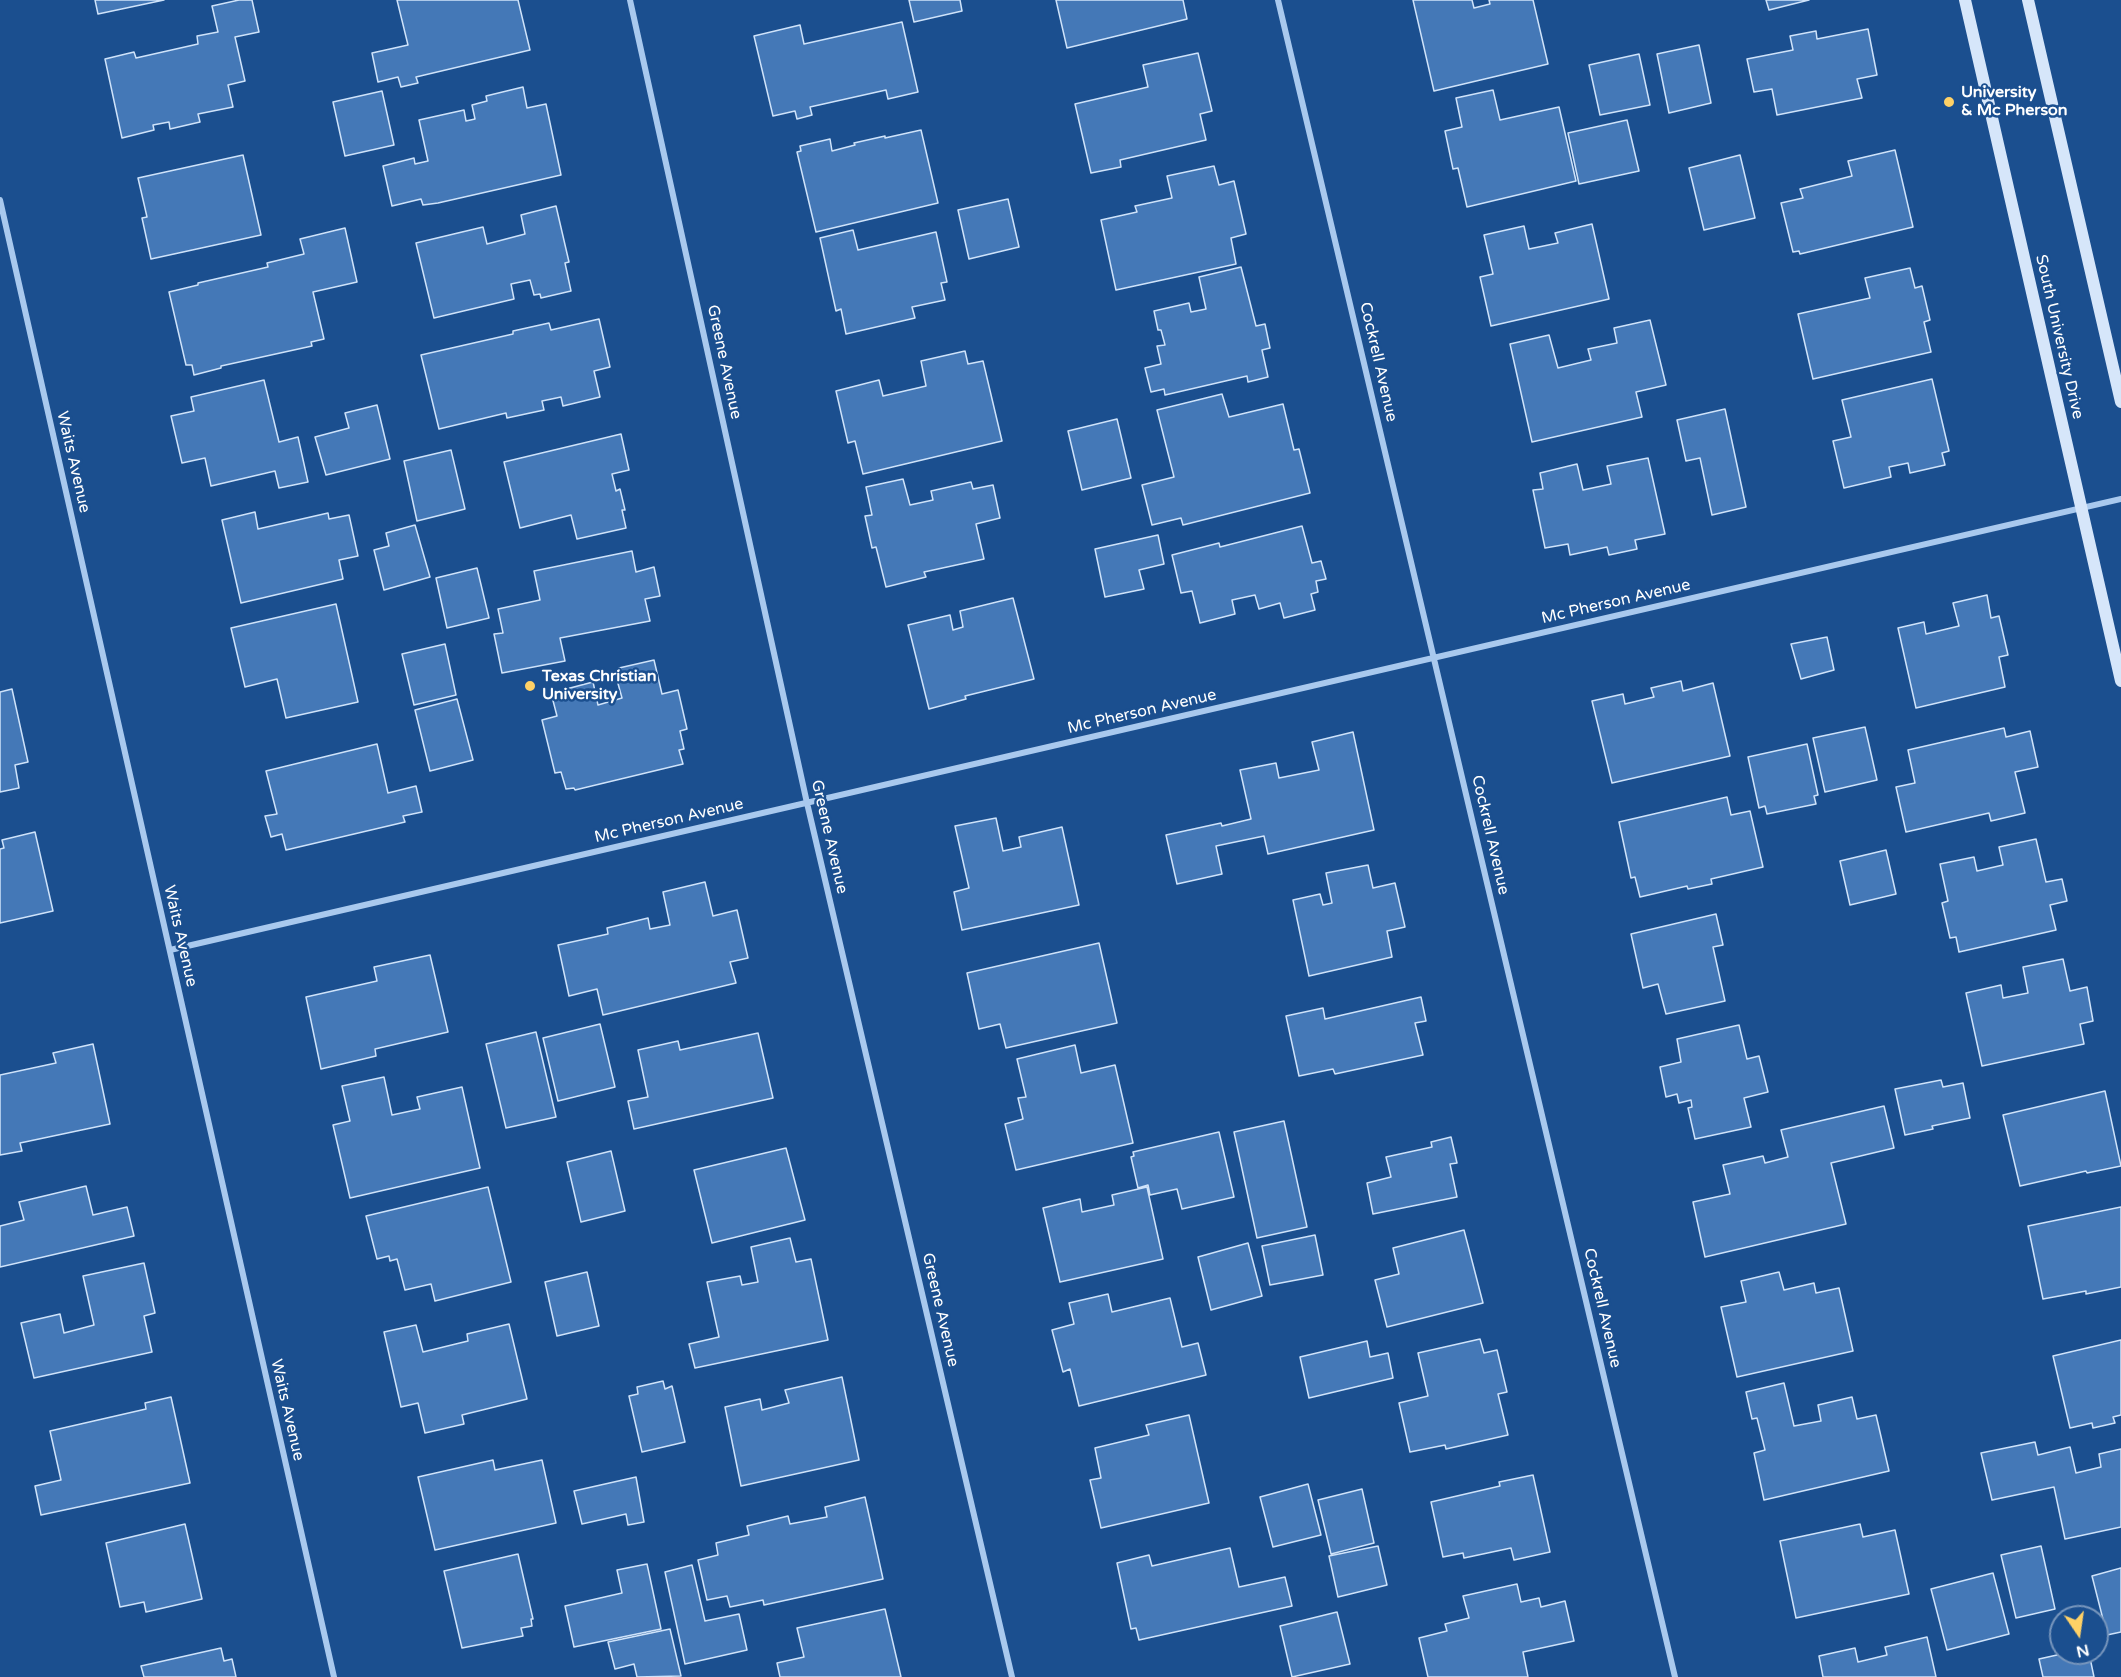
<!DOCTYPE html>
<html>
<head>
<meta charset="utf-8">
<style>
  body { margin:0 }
  #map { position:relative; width:2121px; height:1677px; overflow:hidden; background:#1b4f8f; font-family:"Varela Round",sans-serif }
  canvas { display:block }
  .north { position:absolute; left:2049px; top:1605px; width:60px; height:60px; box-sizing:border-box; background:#1b4f8f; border:2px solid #7695bc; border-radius:50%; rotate:167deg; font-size:16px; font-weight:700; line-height:24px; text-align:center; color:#fff }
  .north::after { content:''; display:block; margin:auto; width:21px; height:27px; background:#ffd166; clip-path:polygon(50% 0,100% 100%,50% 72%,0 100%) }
</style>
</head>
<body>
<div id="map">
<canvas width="2121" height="1677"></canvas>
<div class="north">N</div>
</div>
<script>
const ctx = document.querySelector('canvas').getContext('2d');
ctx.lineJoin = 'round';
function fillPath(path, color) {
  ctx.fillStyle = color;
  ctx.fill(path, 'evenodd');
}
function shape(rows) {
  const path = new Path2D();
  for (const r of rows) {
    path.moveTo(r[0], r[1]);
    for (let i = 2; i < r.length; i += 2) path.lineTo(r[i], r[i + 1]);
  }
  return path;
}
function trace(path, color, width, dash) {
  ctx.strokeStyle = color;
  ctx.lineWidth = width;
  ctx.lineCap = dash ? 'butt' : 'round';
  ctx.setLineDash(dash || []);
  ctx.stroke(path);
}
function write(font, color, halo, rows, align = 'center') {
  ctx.font = font + ' "Varela Round",sans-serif';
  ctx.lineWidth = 5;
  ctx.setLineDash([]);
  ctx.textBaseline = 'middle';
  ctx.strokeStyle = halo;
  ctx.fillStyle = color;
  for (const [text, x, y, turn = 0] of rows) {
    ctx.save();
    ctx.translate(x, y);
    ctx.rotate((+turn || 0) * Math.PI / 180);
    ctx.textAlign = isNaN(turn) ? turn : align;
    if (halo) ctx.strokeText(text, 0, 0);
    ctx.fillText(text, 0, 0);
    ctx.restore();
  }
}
const building = shape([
  [95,0,164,0,98,14,95,0],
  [239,0,252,0,259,32,235,37,245,81,228,85,233,107,198,114,200,122,170,129,169,122,153,125,154,130,122,138,105,59,134,52,136,58,198,44,197,36,218,32,212,6,239,0],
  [397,0,518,0,530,50,416,77,418,83,401,87,398,77,378,82,372,53,408,45,397,0],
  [909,0,960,0,962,11,914,22,909,0],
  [1056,0,1183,0,1187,19,1067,48,1056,0],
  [1413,0,1472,0,1474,8,1490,4,1489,0,1533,0,1548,64,1434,91,1413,0],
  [1766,0,1809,0,1769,10,1766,0],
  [902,22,918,92,888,99,886,90,810,107,812,115,797,119,795,111,773,116,754,36,800,25,804,44,902,22],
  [1868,29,1877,75,1857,79,1862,98,1777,115,1772,89,1754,92,1747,59,1793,50,1790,36,1816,31,1817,39,1868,29],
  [1699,45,1711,103,1669,113,1657,54,1699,45],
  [1198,53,1212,111,1200,114,1206,140,1120,160,1121,167,1091,173,1075,104,1148,87,1143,65,1198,53],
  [1639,54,1650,105,1600,115,1589,65,1639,54],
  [523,87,527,108,546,104,561,175,438,203,423,205,421,199,392,206,383,166,414,158,415,164,428,161,419,120,464,110,466,121,475,119,472,105,487,101,486,96,523,87],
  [1493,90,1500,120,1559,107,1576,181,1467,207,1458,168,1453,169,1445,131,1462,127,1456,98,1493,90],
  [382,91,394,145,345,156,333,102,382,91],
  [1627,120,1639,171,1579,184,1568,133,1627,120],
  [921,130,938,203,816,232,797,152,801,151,800,146,830,139,832,151,855,145,854,143,885,136,885,138,921,130],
  [1895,150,1913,227,1800,254,1799,251,1793,252,1781,203,1803,198,1800,189,1852,176,1848,161,1895,150],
  [243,155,261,235,151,259,142,218,147,217,138,178,243,155],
  [1740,155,1755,218,1704,230,1689,168,1740,155],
  [1214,166,1219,185,1234,181,1246,234,1231,238,1236,264,1116,290,1101,220,1137,212,1135,206,1172,198,1167,176,1214,166],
  [1008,199,1019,247,969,259,958,210,1008,199],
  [556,206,569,262,565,263,571,291,541,298,540,294,534,295,530,280,511,284,514,299,434,318,416,243,483,227,487,244,525,234,521,215,556,206],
  [1592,224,1609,299,1491,326,1480,277,1493,274,1484,235,1524,226,1529,249,1558,243,1555,233,1592,224],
  [345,228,357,282,313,292,324,339,311,342,312,346,221,366,221,368,194,375,192,365,186,365,169,292,198,285,198,283,268,267,267,263,304,254,300,239,345,228],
  [853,230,858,250,936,232,947,282,941,283,945,300,912,307,915,318,846,334,841,309,836,311,820,238,853,230],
  [1241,267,1256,326,1265,324,1270,348,1262,350,1268,377,1248,382,1247,376,1165,395,1164,389,1151,392,1145,368,1161,364,1157,346,1165,345,1161,330,1158,330,1154,311,1189,303,1191,312,1206,309,1199,277,1241,267],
  [1910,268,1915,288,1922,286,1930,320,1924,322,1931,352,1813,379,1798,314,1870,298,1865,278,1910,268],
  [599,319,610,367,594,371,600,397,563,406,561,397,542,401,544,410,507,418,506,413,439,429,421,355,513,334,513,331,549,323,551,330,599,319],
  [1650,320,1666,385,1636,392,1642,417,1532,442,1510,344,1549,335,1558,368,1591,360,1588,349,1617,343,1614,328,1650,320],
  [965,351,968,364,983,361,1002,441,863,474,855,441,848,443,836,391,879,380,883,396,926,386,921,361,965,351],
  [1932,379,1949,451,1942,453,1945,465,1910,473,1908,463,1889,467,1891,477,1844,488,1833,441,1851,437,1842,400,1932,379],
  [264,380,279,442,298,437,308,482,279,488,275,471,211,486,205,458,182,463,171,416,194,411,191,397,264,380],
  [1222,394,1229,417,1283,404,1294,450,1299,449,1310,493,1183,525,1181,518,1152,525,1142,485,1174,477,1157,410,1222,394],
  [377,405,390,459,326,475,315,437,349,428,345,413,377,405],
  [1725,409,1746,507,1712,515,1700,458,1686,461,1677,420,1725,409],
  [1117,419,1131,478,1082,490,1068,431,1117,419],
  [621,434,629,470,612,474,616,491,620,489,625,510,622,510,626,528,577,539,571,515,520,528,504,462,621,434],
  [451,450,465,509,417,521,404,461,451,450],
  [1648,458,1665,534,1635,540,1637,549,1609,555,1607,547,1570,555,1568,544,1545,548,1533,490,1543,489,1540,473,1577,464,1583,490,1611,484,1607,466,1648,458],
  [903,479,910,505,933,500,931,491,971,482,973,489,993,485,1000,518,976,524,984,559,924,572,926,577,886,587,876,547,872,548,865,516,872,515,866,487,903,479],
  [255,512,258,529,328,513,329,519,349,515,358,556,339,560,343,579,241,603,222,520,255,512],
  [415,525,430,577,384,590,374,550,389,546,386,533,415,525],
  [1302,526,1312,563,1321,561,1326,579,1316,581,1318,592,1311,594,1315,610,1284,618,1280,603,1259,609,1255,595,1232,600,1235,614,1200,623,1192,591,1181,593,1172,555,1219,543,1220,547,1302,526],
  [1158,535,1164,564,1139,570,1144,589,1105,597,1095,549,1158,535],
  [632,551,636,572,654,567,660,596,645,599,650,621,560,638,565,661,502,673,494,634,503,633,498,609,540,600,534,571,632,551],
  [477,568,489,618,447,628,436,578,477,568],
  [1987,595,1991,618,1999,616,2008,655,1999,657,2005,687,1916,708,1898,628,1924,622,1926,634,1959,626,1953,603,1987,595],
  [1013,598,1034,679,965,696,966,699,929,709,908,625,950,615,953,630,963,627,960,611,1013,598],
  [336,604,358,702,286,718,277,679,245,687,231,628,336,604],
  [1827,637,1834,670,1801,679,1791,644,1827,637],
  [445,644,456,695,414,705,402,654,445,644],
  [654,660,662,694,678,690,687,729,680,731,684,749,679,750,683,764,575,790,574,788,566,789,561,772,555,773,542,720,557,716,551,693,593,682,598,705,622,698,617,680,621,680,619,668,654,660],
  [1681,681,1683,691,1713,683,1730,756,1612,783,1592,701,1623,694,1625,704,1654,697,1651,688,1681,681],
  [12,689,28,762,15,765,19,788,0,792,0,692,12,689],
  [457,699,473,760,430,771,415,710,457,699],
  [1865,727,1877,780,1825,792,1813,738,1865,727],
  [2004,728,2006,737,2030,731,2038,767,2015,772,2025,813,1991,821,1989,813,1906,832,1896,787,1915,783,1908,750,2004,728],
  [1353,732,1374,830,1268,854,1264,836,1216,846,1222,874,1177,884,1166,835,1221,823,1222,826,1251,819,1240,770,1276,763,1279,778,1319,770,1312,742,1353,732],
  [377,744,388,793,416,786,422,812,403,816,405,822,286,850,282,834,271,837,265,816,277,814,266,771,377,744],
  [1807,744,1818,795,1814,796,1816,804,1767,814,1765,806,1759,808,1748,757,1807,744],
  [1727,797,1731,815,1750,811,1763,867,1711,879,1712,884,1688,889,1687,886,1640,897,1635,877,1631,878,1619,822,1727,797],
  [996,818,1003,851,1021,847,1019,837,1062,827,1079,905,962,930,954,892,969,888,955,826,996,818],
  [35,832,53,911,0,923,0,849,4,848,2,840,35,832],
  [2036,839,2046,882,2062,879,2067,901,2050,905,2056,930,1959,952,1956,937,1950,938,1942,903,1948,901,1940,864,1974,857,1977,871,2003,865,1999,847,2036,839],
  [1886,850,1896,894,1850,905,1840,861,1886,850],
  [1368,865,1373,888,1395,883,1405,927,1387,931,1392,957,1309,976,1293,900,1320,894,1323,905,1332,903,1326,873,1368,865],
  [705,882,713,916,737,910,748,958,730,962,736,983,603,1015,597,989,569,996,558,945,608,934,607,928,648,918,650,929,670,925,663,892,705,882],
  [1716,914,1723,945,1713,947,1725,1001,1666,1014,1658,984,1643,988,1631,934,1716,914],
  [1099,943,1117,1023,1006,1048,1000,1024,979,1029,967,973,1099,943],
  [430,955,448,1032,375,1049,376,1056,321,1069,306,997,377,981,374,967,430,955],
  [2063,959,2070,991,2087,987,2093,1021,2080,1024,2084,1044,1982,1066,1966,993,2001,985,2003,998,2028,993,2023,967,2063,959],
  [1421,997,1426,1021,1415,1023,1423,1055,1335,1074,1333,1069,1299,1076,1286,1016,1323,1008,1325,1019,1421,997],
  [600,1024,615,1087,558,1101,543,1038,600,1024],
  [1739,1025,1747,1059,1759,1056,1768,1092,1744,1098,1751,1127,1695,1139,1688,1108,1692,1107,1691,1100,1679,1103,1677,1094,1666,1097,1660,1067,1681,1062,1677,1039,1739,1025],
  [536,1032,556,1117,506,1128,486,1044,536,1032],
  [758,1033,773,1098,634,1129,628,1101,648,1097,638,1050,678,1041,680,1050,758,1033],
  [93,1044,110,1124,20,1143,22,1151,0,1155,0,1075,56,1063,53,1053,93,1044],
  [1075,1045,1081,1073,1115,1065,1133,1143,1016,1170,1005,1124,1023,1119,1018,1098,1026,1097,1017,1059,1075,1045],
  [384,1077,392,1115,420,1109,417,1097,462,1087,480,1168,350,1198,333,1125,350,1121,342,1086,384,1077],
  [1941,1080,1943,1087,1963,1083,1970,1118,1932,1126,1933,1129,1905,1135,1895,1089,1941,1080],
  [2105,1091,2121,1166,2087,1173,2086,1171,2020,1186,2003,1115,2105,1091],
  [1884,1106,1894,1148,1831,1163,1846,1224,1705,1257,1693,1202,1730,1194,1723,1165,1763,1156,1765,1163,1788,1157,1781,1130,1884,1106],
  [1284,1121,1307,1227,1257,1238,1234,1132,1284,1121],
  [1219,1132,1234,1197,1182,1209,1177,1189,1150,1195,1148,1185,1138,1188,1131,1157,1134,1156,1133,1152,1219,1132],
  [1451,1137,1457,1163,1450,1164,1457,1197,1373,1214,1367,1183,1391,1177,1386,1157,1432,1147,1431,1142,1451,1137],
  [786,1148,805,1220,712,1243,694,1170,786,1148],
  [611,1151,625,1211,581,1222,567,1162,611,1151],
  [86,1186,93,1215,127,1207,134,1236,0,1267,0,1226,24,1220,19,1202,86,1186],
  [488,1187,511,1282,435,1301,431,1284,405,1290,397,1259,390,1261,389,1256,377,1259,366,1216,488,1187],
  [1147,1187,1163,1259,1060,1282,1043,1208,1080,1199,1082,1212,1114,1205,1112,1195,1147,1187],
  [2121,1207,2121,1287,2086,1294,2086,1291,2043,1299,2028,1226,2121,1207],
  [1464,1230,1483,1303,1387,1327,1375,1280,1399,1274,1393,1248,1464,1230],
  [1315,1235,1323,1275,1270,1285,1262,1246,1315,1235],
  [790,1238,796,1262,811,1259,828,1340,695,1368,689,1344,719,1337,707,1282,740,1276,742,1285,758,1282,751,1247,790,1238],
  [1248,1243,1262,1296,1211,1310,1198,1257,1248,1243],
  [144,1263,155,1313,144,1316,152,1352,34,1378,21,1323,60,1314,64,1333,94,1325,83,1276,144,1263],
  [587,1272,599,1326,557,1336,545,1282,587,1272],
  [1779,1272,1784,1290,1814,1283,1816,1293,1839,1288,1853,1351,1737,1377,1721,1307,1746,1302,1741,1281,1779,1272],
  [1108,1294,1112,1312,1170,1298,1182,1347,1198,1343,1206,1375,1079,1406,1070,1369,1063,1372,1052,1330,1074,1324,1069,1303,1108,1294],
  [509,1324,527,1399,462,1415,464,1424,425,1433,418,1403,401,1407,384,1332,416,1325,423,1352,468,1341,467,1334,509,1324],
  [1480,1339,1484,1353,1497,1350,1507,1392,1498,1394,1508,1435,1446,1449,1445,1445,1410,1452,1399,1403,1428,1396,1418,1353,1480,1339],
  [2121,1340,2121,1415,2113,1417,2115,1423,2093,1428,2092,1423,2070,1428,2053,1356,2121,1340],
  [1367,1341,1370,1357,1388,1353,1393,1378,1309,1398,1300,1357,1367,1341],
  [842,1377,859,1460,741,1486,725,1407,760,1399,762,1410,789,1403,785,1390,842,1377],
  [663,1381,665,1389,672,1386,685,1442,642,1452,629,1396,638,1394,637,1387,663,1381],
  [1784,1383,1794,1426,1821,1421,1818,1405,1852,1397,1857,1419,1876,1415,1889,1471,1764,1500,1754,1453,1765,1450,1757,1418,1752,1419,1746,1392,1784,1383],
  [171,1397,190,1483,41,1515,35,1486,61,1480,50,1431,146,1409,145,1403,171,1397],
  [1189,1415,1209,1503,1101,1528,1090,1480,1101,1478,1095,1448,1149,1435,1146,1425,1189,1415],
  [2035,1442,2038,1455,2070,1447,2076,1473,2101,1467,2099,1454,2121,1449,2121,1527,2065,1539,2054,1487,1992,1500,1981,1453,2035,1442],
  [493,1460,495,1470,542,1460,556,1523,435,1550,418,1477,493,1460],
  [1533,1475,1550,1552,1514,1560,1511,1548,1464,1558,1463,1553,1443,1557,1431,1502,1500,1486,1499,1482,1533,1475],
  [636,1477,644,1522,628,1525,626,1514,582,1524,574,1491,636,1477],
  [1308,1484,1321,1535,1273,1547,1260,1497,1308,1484],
  [1362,1489,1374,1543,1331,1554,1318,1500,1362,1489],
  [865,1497,883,1579,764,1605,763,1600,730,1607,727,1596,707,1600,698,1560,718,1555,716,1543,749,1535,747,1526,788,1516,790,1524,827,1517,825,1507,865,1497],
  [185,1524,202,1599,146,1612,144,1602,120,1607,106,1543,185,1524],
  [1860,1524,1863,1537,1895,1530,1909,1594,1796,1618,1780,1541,1860,1524],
  [1378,1546,1387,1585,1338,1597,1329,1556,1378,1546],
  [2041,1546,2055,1609,2016,1618,2001,1555,2041,1546],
  [1230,1548,1239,1587,1285,1577,1292,1606,1139,1640,1136,1628,1131,1629,1117,1563,1149,1555,1152,1566,1230,1548],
  [518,1554,533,1619,531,1619,532,1626,521,1628,523,1636,462,1648,444,1571,518,1554],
  [647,1564,661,1629,574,1647,565,1606,622,1593,617,1570,647,1564],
  [692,1565,705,1621,739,1614,747,1650,685,1664,665,1572,692,1565],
  [2121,1568,2121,1632,2107,1635,2092,1576,2121,1568],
  [1993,1573,2009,1634,1947,1650,1931,1589,1993,1573],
  [1517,1584,1521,1602,1539,1598,1541,1607,1565,1601,1574,1641,1523,1652,1528,1677,1428,1677,1419,1638,1447,1631,1445,1624,1469,1618,1463,1596,1517,1584],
  [885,1609,901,1677,780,1677,777,1663,804,1657,797,1628,885,1609],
  [1337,1612,1350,1664,1292,1677,1280,1626,1337,1612],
  [670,1629,681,1676,637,1677,634,1664,615,1669,608,1642,670,1629],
  [1927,1637,1936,1677,1823,1677,1819,1656,1855,1648,1858,1662,1887,1655,1885,1647,1927,1637],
  [221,1648,224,1661,232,1659,236,1677,144,1677,141,1666,221,1648],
  [2066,1653,2089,1653,2094,1677,2043,1677,2039,1659,2066,1653]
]);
fillPath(building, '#4478b7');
trace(building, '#cfe3fa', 1.5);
trace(shape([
  [630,0,807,803,1012,1677],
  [1278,0,1675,1677],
  [0,200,334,1677],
  [170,950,2121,499]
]), '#a9c9ee', 6);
trace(shape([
  [1965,0,2121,681],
  [2028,0,2121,402]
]), '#d6e6fa', 12);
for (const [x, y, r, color] of [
  [1949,102,6,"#ffd166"],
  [530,686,6,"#ffd166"]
]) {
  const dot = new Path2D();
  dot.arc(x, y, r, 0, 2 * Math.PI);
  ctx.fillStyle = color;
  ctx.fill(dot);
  trace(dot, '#1b4f8f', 2);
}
write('bold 16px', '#fff', '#1b4f8f', [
  ["University",1961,93],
  ["& Mc Pherson",1961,111],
  ["Texas Christian",542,677],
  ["University",542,695]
], 'left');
write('16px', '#fff', '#1b4f8f', [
  ["South University Drive",2059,337,77],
  ["Greene Avenue",724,362,78],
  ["Cockrell Avenue",1378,362,77],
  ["Waits Avenue",73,462,77],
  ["Mc Pherson Avenue",1616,602,-13],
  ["Mc Pherson Avenue",1142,712,-13],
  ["Mc Pherson Avenue",669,821,-13],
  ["Cockrell Avenue",1490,835,77],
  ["Greene Avenue",829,837,77],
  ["Waits Avenue",180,936,77],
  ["Cockrell Avenue",1602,1308,77],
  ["Greene Avenue",940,1310,77],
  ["Waits Avenue",287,1410,77]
]);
</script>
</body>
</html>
